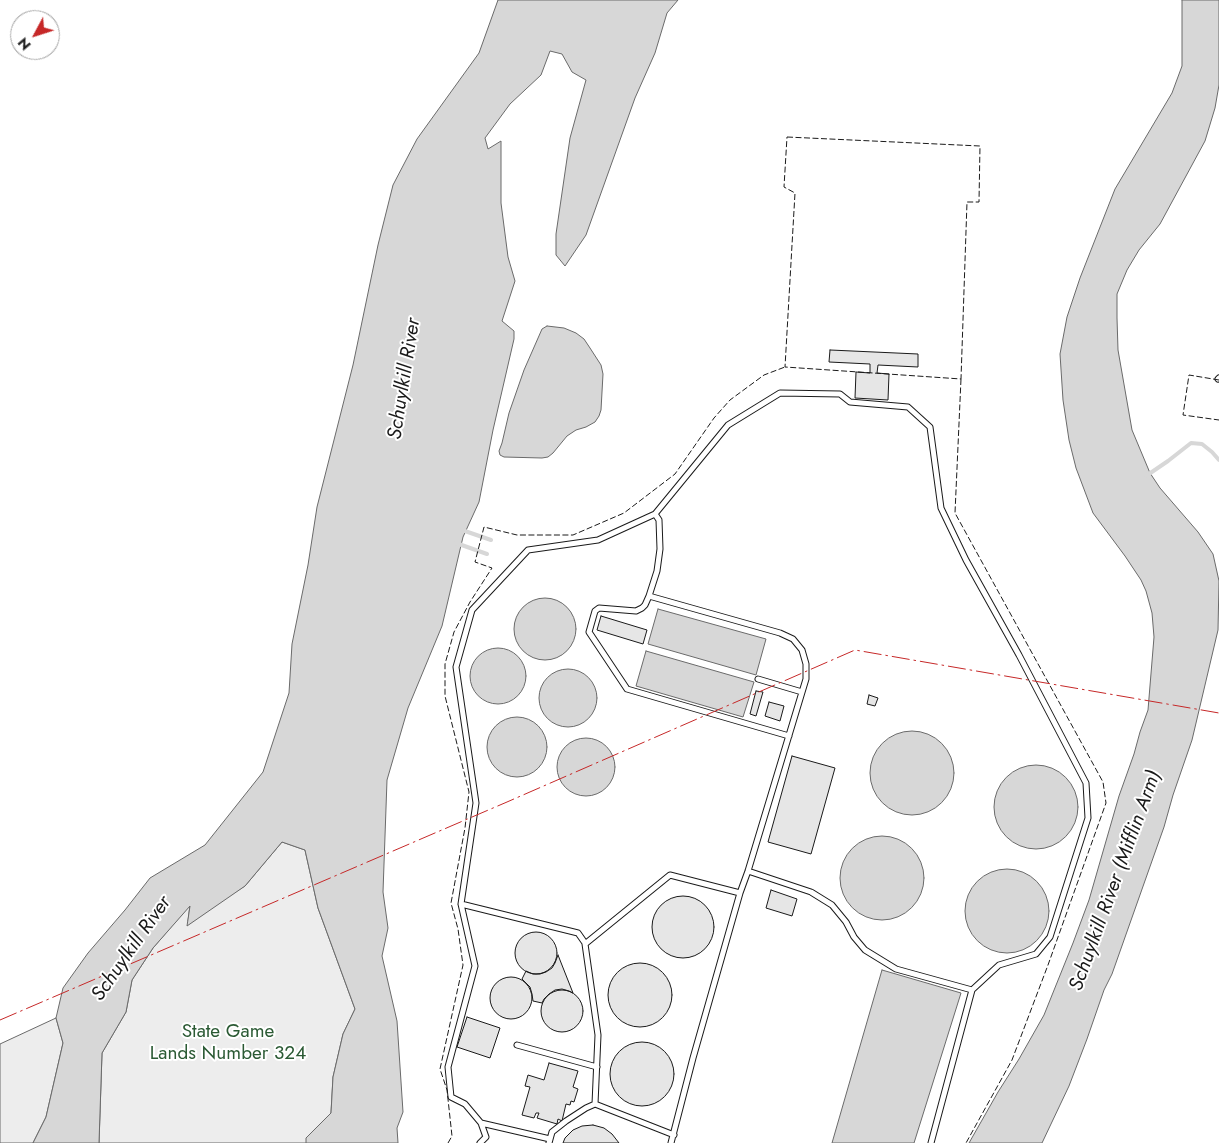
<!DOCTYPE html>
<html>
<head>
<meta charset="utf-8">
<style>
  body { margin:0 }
  #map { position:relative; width:1219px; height:1143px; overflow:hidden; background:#fff; font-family:Jost,sans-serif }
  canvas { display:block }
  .north { position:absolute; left:10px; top:10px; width:50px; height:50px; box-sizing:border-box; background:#fff; border:1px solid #a3a3a3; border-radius:50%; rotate:230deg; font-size:14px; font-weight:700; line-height:20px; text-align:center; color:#1a1a1a }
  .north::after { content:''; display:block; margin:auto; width:18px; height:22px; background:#c62828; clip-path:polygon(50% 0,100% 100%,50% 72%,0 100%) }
</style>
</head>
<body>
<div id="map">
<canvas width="1219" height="1143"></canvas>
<div class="north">N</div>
</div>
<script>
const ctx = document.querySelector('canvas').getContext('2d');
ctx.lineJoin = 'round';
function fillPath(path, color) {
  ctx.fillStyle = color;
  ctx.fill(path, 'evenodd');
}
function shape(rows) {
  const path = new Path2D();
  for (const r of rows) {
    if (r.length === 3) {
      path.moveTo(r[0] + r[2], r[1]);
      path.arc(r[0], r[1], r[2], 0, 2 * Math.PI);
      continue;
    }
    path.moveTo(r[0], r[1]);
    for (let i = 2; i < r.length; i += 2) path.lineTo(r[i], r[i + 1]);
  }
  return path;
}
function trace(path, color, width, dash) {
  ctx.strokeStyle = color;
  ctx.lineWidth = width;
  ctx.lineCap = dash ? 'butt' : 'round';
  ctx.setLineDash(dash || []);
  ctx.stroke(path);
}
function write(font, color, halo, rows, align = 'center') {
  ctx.font = font + ' Jost,sans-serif';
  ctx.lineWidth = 4;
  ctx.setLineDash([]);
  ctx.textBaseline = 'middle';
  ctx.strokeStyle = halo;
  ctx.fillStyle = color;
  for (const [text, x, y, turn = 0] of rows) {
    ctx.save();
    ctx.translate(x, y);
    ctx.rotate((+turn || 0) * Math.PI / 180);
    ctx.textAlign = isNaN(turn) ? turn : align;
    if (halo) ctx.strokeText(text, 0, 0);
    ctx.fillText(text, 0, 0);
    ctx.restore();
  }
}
const green = shape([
  [282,842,305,850,318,908,355,1009,343,1034,333,1077,331,1113,315,1129,314,1143,99,1143,102,1053,126,1012,132,980,153,948,190,905,188,921,245,886,282,842],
  [56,1018,63,1043,46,1117,33,1143,0,1143,0,1044,56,1018]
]);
fillPath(green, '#ededed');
trace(green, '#6a6a6a', 1);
const water = shape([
  [498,0,678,0,667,13,655,53,635,98,586,235,565,266,556,255,556,234,570,138,586,80,572,72,562,54,550,51,541,75,510,104,485,138,488,149,501,141,501,203,508,257,515,281,502,321,514,331,514,339,493,430,479,502,463,537,442,626,408,708,387,780,383,892,388,928,382,956,397,1021,403,1112,397,1128,398,1143,306,1143,306,1138,331,1113,333,1077,343,1034,355,1009,318,908,305,850,282,842,245,886,187,926,190,906,153,948,132,980,126,1012,102,1053,99,1143,33,1143,46,1117,63,1043,56,1018,63,988,88,953,125,910,150,878,205,845,263,772,289,693,292,644,308,565,317,507,353,365,378,245,393,185,417,139,479,53,498,0],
  [1182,0,1219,0,1219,85,1215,108,1205,141,1160,224,1139,250,1127,270,1117,294,1117,318,1118,350,1132,430,1150,473,1160,488,1198,532,1213,554,1219,581,1218,630,1192,740,1173,795,1164,827,1112,974,1104,990,1087,1039,1069,1086,1042,1143,969,1143,998,1092,1019,1059,1044,1015,1073,943,1089,900,1119,796,1134,754,1140,732,1148,710,1154,637,1152,613,1146,591,1141,580,1125,556,1093,513,1076,468,1069,440,1063,400,1060,354,1067,317,1080,278,1115,189,1172,93,1182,66,1182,0],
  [547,326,564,328,576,333,584,339,590,348,601,365,603,374,601,410,599,416,595,422,586,427,576,430,567,436,553,453,548,457,542,458,504,457,500,455,499,451,502,443,509,413,524,370,542,329,547,326],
  [545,629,31],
  [658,609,766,639,756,675,648,644,658,609],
  [498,676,28],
  [646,651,754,682,743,717,636,686,646,651],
  [568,698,29],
  [517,747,30],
  [912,773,42],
  [586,767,29],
  [1036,807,42],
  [882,878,42],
  [1007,911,42],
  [882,970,961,993,914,1143,832,1143,882,970]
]);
fillPath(water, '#d7d7d7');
trace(water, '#6a6a6a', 1);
trace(shape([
  [1146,476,1168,461,1191,443,1202,444,1212,452,1219,460],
  [462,530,491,540],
  [456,543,487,554]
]), '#d7d7d7', 4);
const building = shape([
  [830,350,918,354,918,367,878,365,877,373,889,374,888,400,855,398,856,372,870,373,870,364,829,362,830,350],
  [601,616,647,630,643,644,597,630,601,616],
  [756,691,763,692,756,716,750,714,756,691],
  [869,695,878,698,875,706,867,704,869,695],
  [769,702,784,706,780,721,765,716,769,702],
  [792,756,835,768,811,854,768,842,792,756],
  [771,890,797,899,792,916,766,908,771,890],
  [683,927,31],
  [536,953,21],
  [558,955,573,993,569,991,562,989,555,990,549,994,544,999,542,1003,533,1001,532,994,530,987,522,979,526,971,533,974,540,974,546,972,552,968,555,963,558,955],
  [640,995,32],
  [511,998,21],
  [562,1011,21],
  [467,1017,500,1028,490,1058,457,1047,467,1017],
  [642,1074,32],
  [549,1063,578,1071,573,1087,578,1089,574,1102,571,1101,570,1105,566,1104,562,1121,558,1119,557,1124,537,1118,539,1113,536,1113,534,1118,522,1115,530,1087,525,1086,528,1075,544,1080,549,1063],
  [593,1125,604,1128,612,1134,619,1143,563,1143,565,1138,573,1130,582,1126,593,1125]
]);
fillPath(building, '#e6e6e6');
trace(building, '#1a1a1a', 1);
const service = shape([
  [1218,379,1219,378],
  [655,514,659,520,660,549,657,571,649,596,780,633,793,639,802,650,806,664,806,679,748,871,740,893,693,1058,671,1143],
  [649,596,645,605,642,608,636,611,599,608,595,611,589,632,627,689,789,736],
  [758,679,802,692],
  [748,871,811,892,832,905,846,922,854,937,865,950,896,969,972,990],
  [461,904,578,933,585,943],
  [517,1045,597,1067],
  [481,1123,550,1139],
  [674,1135,595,1104,598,1035,585,944,670,875,740,893],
  [480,1143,486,1137,481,1123,465,1104,451,1097,448,1067,475,966,461,904,476,803,456,667,472,610,528,550,598,540,655,514,728,425,780,393,840,394,850,402,908,407,930,427,941,508,966,560,1019,655,1086,783,1088,818,1050,937,1036,954,999,965,972,990,931,1143],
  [549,1143,552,1132,566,1121,586,1108,595,1104]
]);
trace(service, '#1a1a1a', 7);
trace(service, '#fff', 5);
trace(shape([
  [787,137,980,146,979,202,967,202,961,379,785,367,795,193,784,187,787,137],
  [961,379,955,513,1103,782,1106,803,1048,965,1012,1060,966,1143],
  [1219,380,1189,375,1183,415,1219,420],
  [448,1143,452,1136,447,1090,440,1069,463,965,458,929,451,903,465,828,469,792,445,696,445,664,454,632,470,602,492,568,475,562,484,527,517,535,573,535,624,513,675,474,714,418,730,400,764,375,785,367]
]), '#1a1a1a', 1, [6, 2.5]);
trace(shape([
  [0,1020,507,802,855,650,1219,713]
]), '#c62828', 1, [18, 4, 2.5, 4]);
write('19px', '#2b5a34', '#fff', [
  ["State Game",228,1032],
  ["Lands Number 324",228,1054]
]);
write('italic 20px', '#1a1a1a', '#fff', [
  ["Schuylkill River",405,379,-81],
  ["Schuylkill River (Mifflin Arm)",1116,881,-70],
  ["Schuylkill River",132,949,-55]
]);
</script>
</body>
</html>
